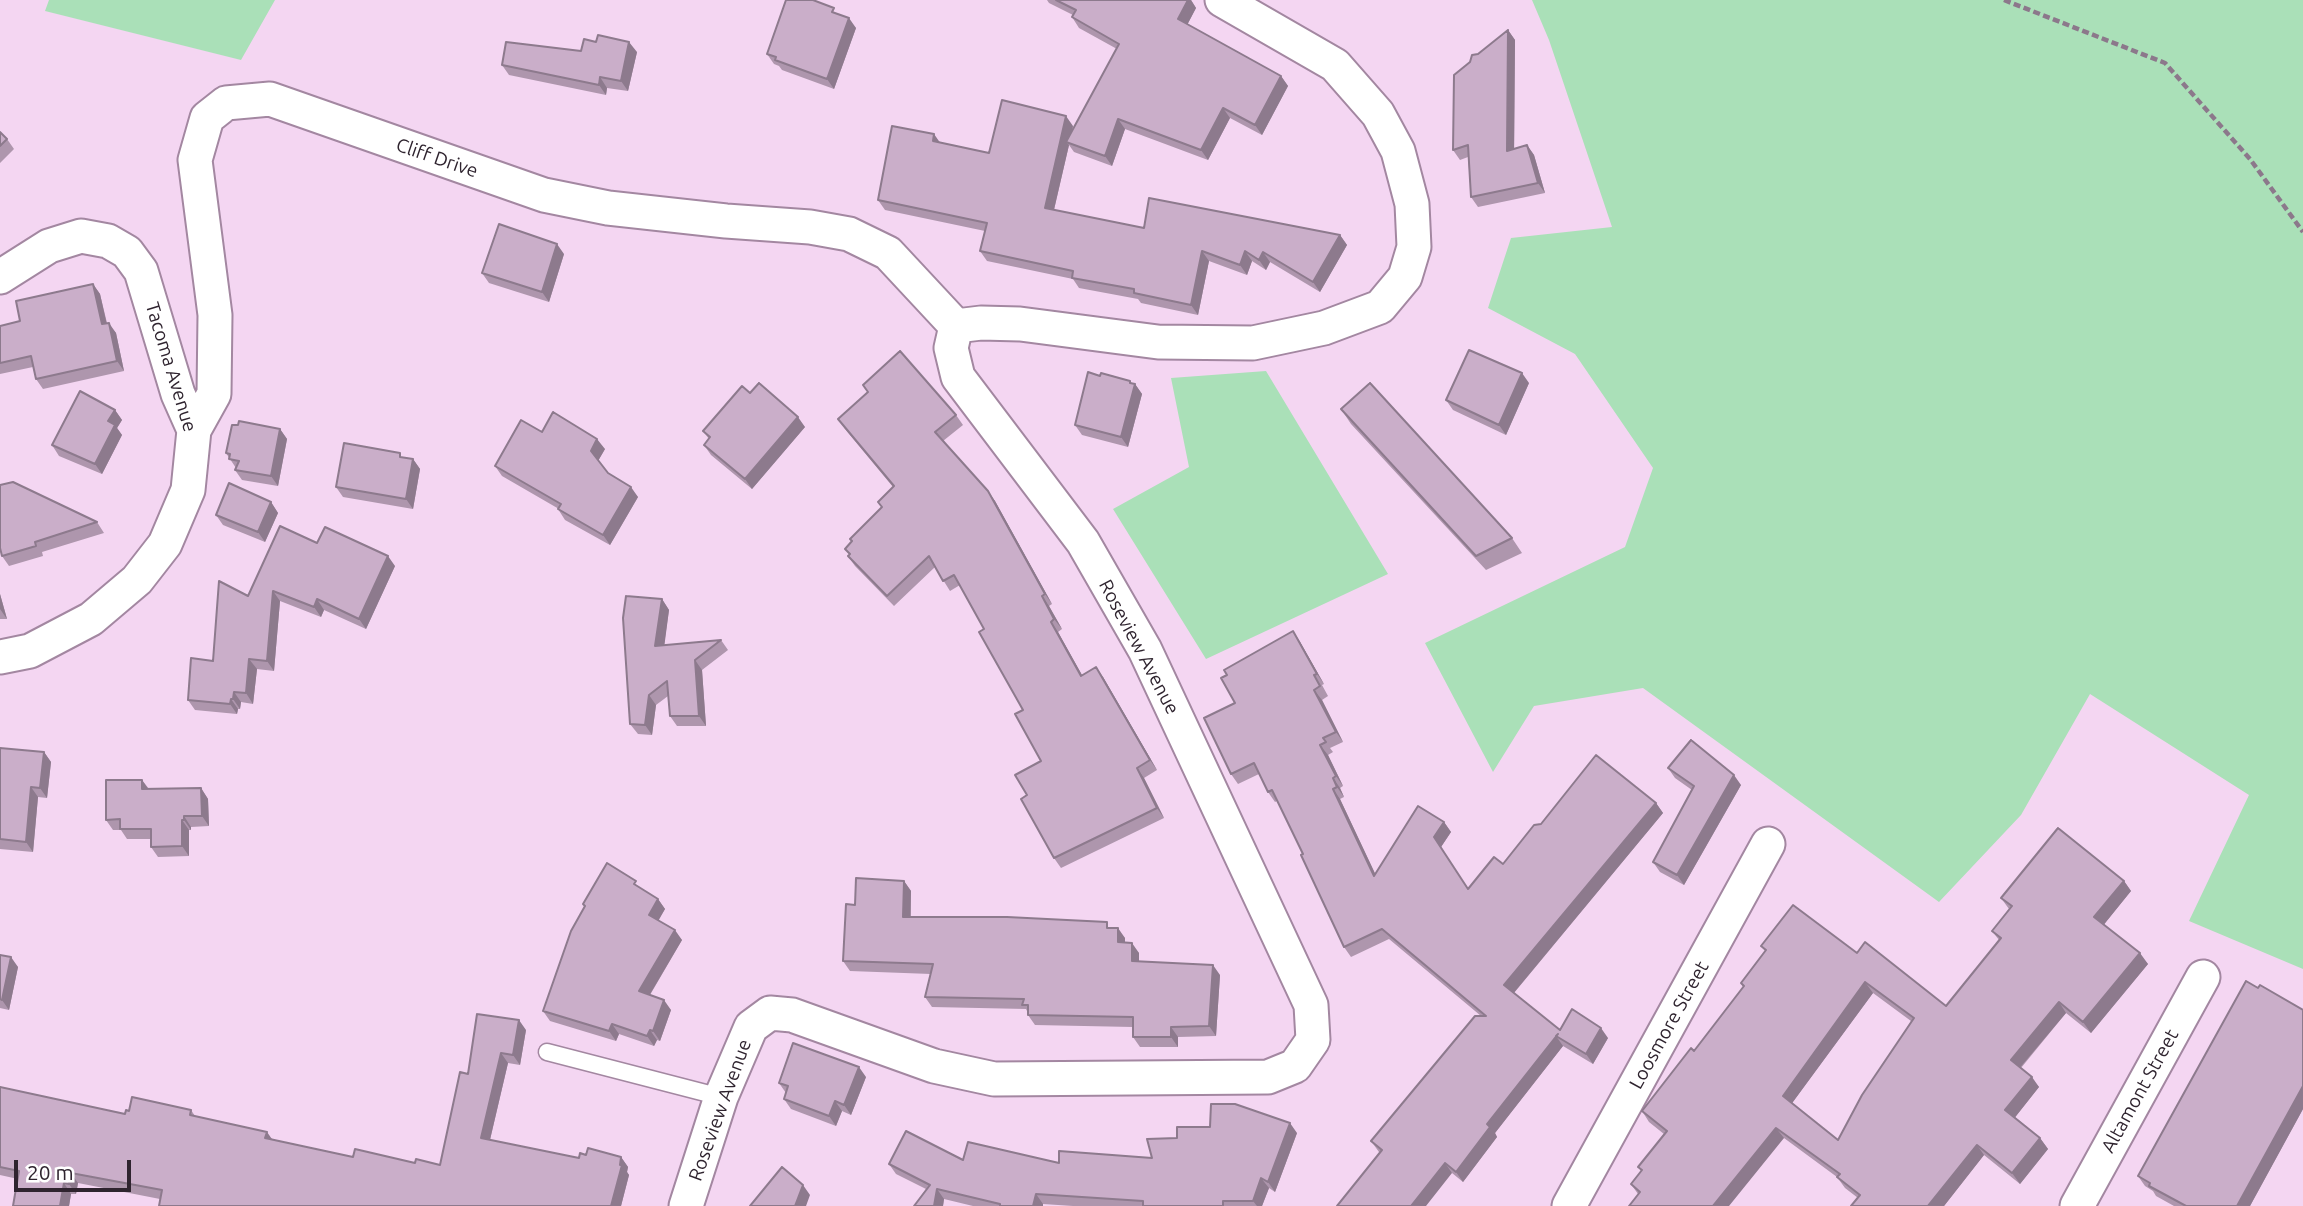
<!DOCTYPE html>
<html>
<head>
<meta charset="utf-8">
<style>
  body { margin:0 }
  #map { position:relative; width:2303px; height:1206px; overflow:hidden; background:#f4d6f2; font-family:Ubuntu,sans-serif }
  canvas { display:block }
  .scale { position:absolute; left:14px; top:1160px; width:117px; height:32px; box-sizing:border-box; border:4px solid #2f242f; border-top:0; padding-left:9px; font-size:21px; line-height:24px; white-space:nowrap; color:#2f242f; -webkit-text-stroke:5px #fff; paint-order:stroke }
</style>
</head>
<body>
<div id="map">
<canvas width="2303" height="1206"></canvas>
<div class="scale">20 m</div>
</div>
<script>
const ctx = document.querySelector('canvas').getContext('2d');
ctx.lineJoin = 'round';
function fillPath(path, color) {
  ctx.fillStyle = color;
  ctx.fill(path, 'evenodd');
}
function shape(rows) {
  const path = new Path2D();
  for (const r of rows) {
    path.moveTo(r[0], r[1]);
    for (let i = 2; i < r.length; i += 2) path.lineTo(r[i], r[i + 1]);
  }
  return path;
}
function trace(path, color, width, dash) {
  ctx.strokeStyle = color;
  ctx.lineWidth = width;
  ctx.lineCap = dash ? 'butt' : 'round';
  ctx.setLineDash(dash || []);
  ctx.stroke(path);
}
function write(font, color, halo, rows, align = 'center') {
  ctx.font = font + ' Ubuntu,sans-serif';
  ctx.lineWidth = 7;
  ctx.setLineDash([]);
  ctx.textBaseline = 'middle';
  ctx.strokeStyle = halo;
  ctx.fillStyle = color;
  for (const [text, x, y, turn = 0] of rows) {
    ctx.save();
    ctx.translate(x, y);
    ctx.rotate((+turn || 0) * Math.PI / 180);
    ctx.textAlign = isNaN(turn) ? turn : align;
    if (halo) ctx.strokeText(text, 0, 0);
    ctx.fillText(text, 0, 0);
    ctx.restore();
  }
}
fillPath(shape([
  [49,0,275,0,241,60,45,11],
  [1532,0,2303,0,2303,969,2189,921,2249,795,2090,694,2021,815,1939,902,1643,688,1534,706,1493,772,1425,643,1625,547,1653,468,1575,354,1488,308,1511,238,1612,227,1549,40],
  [1266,371,1388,574,1206,659,1113,509,1189,467,1171,378]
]), '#aae0b8');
const lane = shape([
  [547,1052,721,1097]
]);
const street = shape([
  [0,277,49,246,81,236,108,241,127,252,141,271,178,394,194,430,188,490,165,544,137,580,91,619,30,651,0,657],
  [194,430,214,394,215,315,195,160,207,118,226,103,270,99,544,195,608,208,726,221,810,227,849,234,888,253,956,326],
  [686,1206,721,1097,751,1027,770,1013,792,1015,934,1066,994,1079,1268,1077,1295,1066,1313,1040,1311,1005,1145,650,1083,542,958,377,951,348,956,326,981,323,1020,324,1158,342,1253,343,1324,328,1380,307,1405,277,1414,247,1412,204,1398,151,1378,114,1335,65,1222,0],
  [1569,1206,1768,844],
  [2077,1206,2203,977]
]);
trace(lane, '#a387a1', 19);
trace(street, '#a387a1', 37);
trace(shape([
  [2004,0,2165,63,2250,159,2303,232]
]), '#8c788b', 4.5, [7, 3.5]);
trace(lane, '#fff', 16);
trace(street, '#fff', 33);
fillPath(shape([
  [1047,0,1191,0,1196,8,1187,25,1281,76,1288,86,1262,135,1230,118,1208,160,1125,129,1112,166,1074,152,1069,145,1054,210,1144,228,1340,235,1347,245,1320,292,1270,262,1266,270,1252,261,1247,275,1209,261,1198,315,1141,303,1138,299,1079,288,1073,279,987,261,980,251,985,231,885,210,878,200,940,143,989,153,1073,126,1072,132,1117,49,1079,28,1072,17,1073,15,1049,3],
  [838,14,856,28,834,89,782,70,779,66,774,64,767,54],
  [1508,30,1515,40,1514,149,1527,145,1534,155,1545,193,1478,207,1471,197,1468,157,1460,160,1453,150,1470,62],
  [581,51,637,52,628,91,607,88,606,95,509,75,502,65],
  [0,132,7,139,14,149,0,163],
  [564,254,549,302,489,283,482,273],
  [93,284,100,294,107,323,116,333,124,371,43,389,36,379,33,367,0,374,0,326,20,321],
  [1132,383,1135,384,1142,394,1128,447,1082,435,1075,425],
  [1529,383,1506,435,1453,410,1446,400],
  [863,385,956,415,963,425,943,441,995,501,1052,604,1049,606,1062,629,1058,632,1082,675,1103,677,1157,770,1144,778,1164,818,1061,868,1054,858,1027,795,1041,761,1023,710,984,629,960,585,950,591,935,567,894,606,855,566,848,556,850,555,845,549,852,542,850,539,882,508,878,502,893,487,845,429,838,419,868,392],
  [750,393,805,427,752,489,711,455,704,445,709,439,703,431],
  [1341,409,1512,538,1522,553,1486,570,1351,424],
  [115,410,122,420,117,428,122,435,102,474,59,456,52,445],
  [238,425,280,429,287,439,278,486,242,480,235,470,236,468,226,453],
  [542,432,605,449,598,461,608,473,638,497,610,545,565,520,558,509,559,509,502,476,495,466],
  [413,459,420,469,413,509,343,497,336,487],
  [271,502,278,513,265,542,223,525,216,515],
  [97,522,104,533,42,552,43,556,9,566,2,556,0,548],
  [317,543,395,566,366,629,324,610,321,617,280,601,274,671,257,669,253,704,241,702,240,709,238,709,237,714,195,710,188,700,213,661,248,596],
  [0,594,7,619,0,619],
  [662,599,669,610,664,645,721,640,728,650,702,670,706,726,677,726,670,716,668,696,656,705,652,735,638,734,630,724],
  [1293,631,1300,642,1324,684,1322,685,1328,696,1322,700,1343,742,1330,748,1333,752,1328,755,1343,786,1340,788,1344,797,1340,799,1375,874,1444,822,1451,832,1441,847,1468,889,1503,864,1656,803,1663,813,1514,993,1560,1030,1608,1038,1593,1064,1563,1046,1495,1133,1497,1137,1463,1182,1452,1173,1379,1152,1371,1141,1481,1016,1389,939,1351,957,1344,947,1303,854,1277,801,1275,802,1268,792,1259,774,1238,784,1231,774,1235,703],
  [0,748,44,752,51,762,47,798,38,797,33,852,0,849],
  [1668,768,1741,785,1684,885,1660,872,1653,862,1692,790,1675,778],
  [142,780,149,789,201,788,208,799,209,826,191,827,191,830,189,830,189,856,158,857,151,847,151,839,127,839,121,830,113,830,106,820],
  [904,881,911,891,911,917,1111,928,1125,938,1125,942,1139,953,1139,962,1220,975,1216,1036,1178,1037,1178,1047,1140,1047,1133,1037,1133,1027,1035,1025,1028,1015,1028,1013,1026,1009,932,1007,925,997,931,974,850,971,843,961,855,905],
  [2124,881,2131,891,2104,924,2148,964,2091,1033,2066,1013,2021,1068,2039,1087,2015,1117,2040,1138,2048,1149,2020,1184,1984,1155,1944,1206,1851,1206,1858,1198,1845,1188,1837,1177,1784,1138,1638,1194,1631,1184,1641,1171,1638,1167,1664,1134,1649,1122,1642,1111,1694,1051,1743,987,1741,983,1765,951,1761,946,1857,953,1946,1006,1999,940,1992,931,2009,909,2001,898],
  [1873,993,1911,1021,1838,1140,1792,1103],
  [642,889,658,899,665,909,658,920,682,940,650,995,671,1010,660,1041,657,1040,654,1046,619,1034,616,1041,550,1021,543,1011,585,907,583,904],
  [0,955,18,967,9,1010,0,1008],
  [2303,1010,2303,1109,2250,1206,2174,1206,2156,1196,2153,1191,2145,1186,2138,1176],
  [526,1030,520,1065,508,1063,490,1140,579,1158,586,1155,621,1157,628,1167,627,1172,629,1175,621,1206,159,1206,160,1199,78,1183,76,1194,71,1194,69,1206,13,1206,18,1179,0,1175,0,1087,125,1114,191,1110,195,1116,272,1140,353,1157,440,1165,468,1074],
  [866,1077,851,1115,842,1111,836,1126,791,1109,784,1099,786,1093,779,1083],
  [1297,1133,1275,1192,1269,1188,1262,1206,1073,1206,1043,1204,1043,1206,973,1206,944,1199,943,1206,914,1206,926,1189,896,1174,889,1164,963,1160,1059,1163,1152,1158]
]), '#ae96ad');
fillPath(shape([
  [1188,0,1191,0,1196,8,1185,29,1178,19],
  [849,18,856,28,834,89,827,79],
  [1508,30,1515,40,1514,161,1507,151],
  [629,42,637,52,628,91,621,81],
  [1281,76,1288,86,1262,135,1255,125],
  [600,77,607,88,606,95,599,85],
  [1223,108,1230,118,1208,160,1201,150],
  [1066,116,1073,126,1069,143,1066,142,1069,145,1052,218,1045,208],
  [1118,119,1125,129,1112,166,1105,156],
  [934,134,941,144,933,141],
  [1527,145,1534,155,1545,193,1538,183],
  [1340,235,1347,245,1320,292,1313,282],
  [557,244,564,254,549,302,542,292],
  [1202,251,1209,261,1198,315,1191,305],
  [1245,251,1252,261,1247,275,1240,265],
  [1263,252,1270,262,1266,270,1259,260],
  [93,284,100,294,109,334,102,324],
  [109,323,116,333,124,371,117,361],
  [1522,373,1529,383,1506,435,1499,425],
  [1130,381,1134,386,1135,384,1142,394,1128,447,1121,437],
  [115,410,122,420,117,428,122,435,102,474,95,464,108,421],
  [798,417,805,427,752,489,745,479],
  [280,429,287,439,278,486,271,476],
  [597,439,605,449,598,461,591,451],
  [413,459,420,469,413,509,406,499],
  [631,487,638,497,610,545,603,535],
  [988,491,995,501,1052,604,1045,594],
  [271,502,278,513,265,542,258,532],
  [388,556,395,566,366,629,359,619],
  [273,591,280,601,274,671,267,661],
  [0,594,7,619,0,609],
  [1042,596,1049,606,1062,629,1054,619],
  [317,599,324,610,321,617,314,607],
  [662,599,669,610,663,656,655,646],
  [1051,622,1058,632,1088,686,1081,676],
  [1293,631,1300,642,1324,684,1317,674],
  [249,659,257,669,253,704,246,693],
  [695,660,702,670,706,726,699,716],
  [1096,667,1103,677,1157,770,1150,760],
  [1314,690,1322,700,1343,742,1336,732],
  [234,692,241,702,240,709,233,699],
  [649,695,656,705,652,735,645,725],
  [231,699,238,709,237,714,230,704],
  [1320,745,1328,755,1343,786,1336,776],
  [44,752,51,762,47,798,40,788],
  [1137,768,1144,778,1164,818,1157,808],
  [1734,775,1741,785,1684,885,1677,875],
  [1333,778,1340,788,1344,797,1337,787],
  [142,780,149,790,142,789],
  [31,787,38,797,33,852,26,842],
  [201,788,208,799,209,826,202,816],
  [1333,789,1340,799,1381,886,1374,876],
  [1656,803,1663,813,1512,995,1504,985],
  [184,816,191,827,191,830,184,820],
  [182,820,189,830,189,856,182,846],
  [1444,822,1451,832,1441,847,1434,837],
  [904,881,911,891,910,927,903,917],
  [2124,881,2131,891,2102,927,2094,917],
  [658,899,665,909,656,925,649,915],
  [1118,928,1125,938,1125,952,1118,942],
  [675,930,682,940,646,1001,639,991],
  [1132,943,1139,953,1139,971,1132,961],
  [2140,953,2148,964,2091,1033,2083,1022],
  [11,957,18,967,9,1010,2,1000],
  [1213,965,1220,975,1216,1036,1209,1026],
  [1865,982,1873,993,1790,1106,1783,1096],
  [664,1000,671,1010,660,1041,653,1031],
  [2059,1002,2066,1013,2018,1070,2011,1060],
  [519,1020,526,1030,520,1065,513,1055],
  [612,1024,619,1034,616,1041,609,1031],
  [1171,1027,1178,1037,1178,1047,1171,1037],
  [1601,1028,1608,1038,1593,1064,1586,1054],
  [650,1030,657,1040,654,1046,647,1036],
  [1556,1036,1563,1046,1495,1133,1497,1137,1463,1182,1456,1172,1487,1124],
  [501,1053,508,1063,488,1148,481,1138],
  [859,1067,866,1077,851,1115,844,1105],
  [2032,1077,2039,1087,2013,1120,2005,1110],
  [2303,1086,2303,1109,2250,1206,2237,1206],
  [835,1101,842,1111,836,1126,829,1116],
  [1290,1123,1297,1133,1275,1192,1268,1182],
  [1776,1128,1784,1138,1729,1206,1713,1206],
  [267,1132,274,1142,265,1138],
  [2040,1138,2048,1149,2020,1184,2012,1173],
  [1977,1145,1984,1155,1944,1206,1928,1206],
  [621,1157,628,1167,627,1172,629,1175,621,1206,611,1206],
  [1445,1163,1452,1173,1426,1206,1411,1206],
  [71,1173,78,1183,76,1194,69,1184],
  [1261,1178,1269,1188,1262,1206,1257,1206,1253,1201],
  [64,1183,71,1194,69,1206,60,1206],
  [803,1185,810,1195,806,1206,795,1206],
  [937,1189,944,1199,943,1206,934,1206],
  [1036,1194,1043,1204,1043,1206,1033,1206]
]), '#8d7a8d');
const building = shape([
  [786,0,813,0,834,8,832,12,849,18,827,79,775,60,776,57,767,54,786,0],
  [1056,0,1188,0,1178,19,1281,76,1255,125,1223,108,1201,150,1118,119,1105,156,1066,142,1119,44,1072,17,1076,10,1056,0],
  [1508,30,1507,151,1527,145,1538,183,1471,197,1468,145,1453,150,1454,75,1470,62,1472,55,1478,54,1508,30],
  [598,35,629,42,621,81,600,77,599,85,502,65,506,42,581,51,584,39,596,42,598,35],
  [1002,100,1066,116,1045,208,1144,228,1149,198,1340,235,1313,282,1263,252,1259,260,1245,251,1240,265,1202,251,1191,305,1134,293,1134,289,1072,278,1073,271,980,251,987,223,878,200,892,126,934,134,933,141,989,153,1002,100],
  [0,132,7,139,0,146,0,132],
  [499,224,557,244,542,292,482,273,499,224],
  [93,284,102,324,109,323,117,361,36,379,31,356,0,363,0,326,20,321,16,301,93,284],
  [1469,350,1522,373,1499,425,1446,400,1469,350],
  [900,351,956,415,935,432,988,491,1045,594,1042,596,1054,619,1051,622,1081,676,1096,667,1150,760,1137,768,1157,808,1054,858,1021,799,1027,795,1015,775,1041,761,1015,714,1023,710,979,632,984,629,954,575,943,581,929,556,887,596,848,556,850,554,845,549,852,541,850,539,882,507,878,502,894,486,838,419,868,392,863,385,900,351],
  [1088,372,1100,376,1101,373,1130,381,1130,383,1135,384,1121,437,1075,425,1088,372],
  [759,383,798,417,745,479,704,445,710,437,703,431,742,386,750,393,759,383],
  [1370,383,1512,538,1476,556,1341,409,1370,383],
  [80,391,115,410,108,421,115,425,95,464,52,445,80,391],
  [553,412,597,439,591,451,608,473,631,487,603,535,558,509,561,504,495,466,521,420,542,432,553,412],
  [239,421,280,429,271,476,235,470,239,461,229,459,230,454,226,453,232,425,238,425,239,421],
  [344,443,400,453,400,457,413,459,406,499,336,487,344,443],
  [13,482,97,522,35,542,36,546,2,556,0,548,0,485,13,482],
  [229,483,271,502,258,532,216,515,229,483],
  [280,526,317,543,325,527,388,556,359,619,317,599,314,607,273,591,267,661,249,659,246,693,234,692,233,699,231,699,230,704,188,700,191,658,213,661,219,581,248,596,280,526],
  [626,596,662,599,655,646,721,640,695,660,699,716,670,716,667,681,649,695,645,725,630,724,623,618,626,596],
  [1293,631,1317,674,1314,675,1320,686,1314,690,1336,732,1323,738,1326,742,1320,745,1336,776,1333,778,1337,787,1333,789,1374,876,1418,806,1444,822,1434,837,1468,889,1494,857,1503,864,1534,825,1541,824,1596,755,1656,803,1504,985,1560,1030,1572,1009,1601,1028,1586,1054,1556,1036,1558,1034,1487,1124,1490,1127,1456,1172,1445,1163,1411,1206,1337,1206,1382,1150,1371,1141,1475,1016,1486,1016,1382,929,1344,947,1301,855,1303,854,1272,790,1268,792,1254,763,1231,774,1204,718,1235,703,1221,678,1227,675,1224,670,1293,631],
  [1691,740,1734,775,1677,875,1653,862,1694,786,1668,768,1691,740],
  [0,748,44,752,40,788,31,787,26,842,0,839,0,748],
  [106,780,142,780,142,789,201,788,202,816,184,816,184,820,182,820,182,846,151,847,151,829,120,829,120,819,106,820,106,780],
  [2058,828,2124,881,2094,917,2140,953,2083,1022,2059,1002,2011,1060,2032,1077,2005,1110,2040,1138,2012,1173,1977,1145,1928,1206,1851,1206,1860,1195,1837,1177,1840,1174,1776,1128,1713,1206,1629,1206,1640,1192,1631,1184,1642,1170,1638,1167,1667,1131,1642,1111,1691,1048,1694,1051,1744,986,1741,983,1766,950,1761,946,1793,905,1857,953,1865,942,1946,1006,2001,938,1992,931,2012,906,2001,898,2058,828],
  [1865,982,1914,1018,1862,1095,1838,1140,1783,1096,1865,982],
  [607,863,636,881,634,884,658,899,649,915,675,930,639,991,664,1000,653,1031,650,1030,647,1036,612,1024,609,1031,543,1011,571,931,585,906,583,904,607,863],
  [856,878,904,881,903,917,1007,917,1107,922,1107,928,1118,928,1118,942,1132,943,1132,961,1213,965,1209,1026,1171,1027,1171,1037,1133,1037,1133,1017,1028,1015,1028,1005,1022,1005,1024,999,925,997,933,964,843,961,846,904,855,905,856,878],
  [0,955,11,957,2,1000,0,999,0,955],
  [2246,981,2258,988,2260,985,2303,1010,2303,1086,2237,1206,2186,1206,2149,1186,2150,1183,2138,1176,2246,981],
  [477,1014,519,1020,513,1055,501,1053,481,1138,579,1158,580,1153,586,1155,588,1148,621,1157,620,1165,622,1165,611,1206,159,1206,162,1190,71,1173,69,1184,64,1183,60,1206,13,1206,19,1171,0,1167,0,1087,125,1114,126,1110,129,1111,132,1097,191,1110,190,1115,267,1132,265,1138,353,1157,355,1149,415,1163,416,1159,440,1165,460,1072,468,1074,477,1014],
  [793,1043,859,1067,844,1105,835,1101,829,1116,784,1099,788,1086,779,1083,793,1043],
  [1211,1104,1235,1104,1290,1123,1268,1182,1261,1178,1253,1201,1223,1201,1223,1206,1143,1206,1143,1201,1036,1194,1033,1206,1000,1206,1000,1204,937,1189,934,1206,914,1206,930,1185,889,1164,906,1131,963,1160,968,1142,1059,1163,1059,1151,1152,1158,1147,1139,1177,1138,1177,1127,1210,1127,1211,1104],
  [782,1167,803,1185,795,1206,750,1206,782,1167]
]);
fillPath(building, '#caaec9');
trace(building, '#8d7a8d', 2);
write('19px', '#2f242f', '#fff', [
  ["Cliff Drive",437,158,19],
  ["Tacoma Avenue",171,367,73],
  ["Roseview Avenue",1139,647,62],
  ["Loosmore Street",1669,1025,-61],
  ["Altamont Street",2140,1091,-61],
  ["Roseview Avenue",720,1110,-70]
]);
</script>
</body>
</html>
